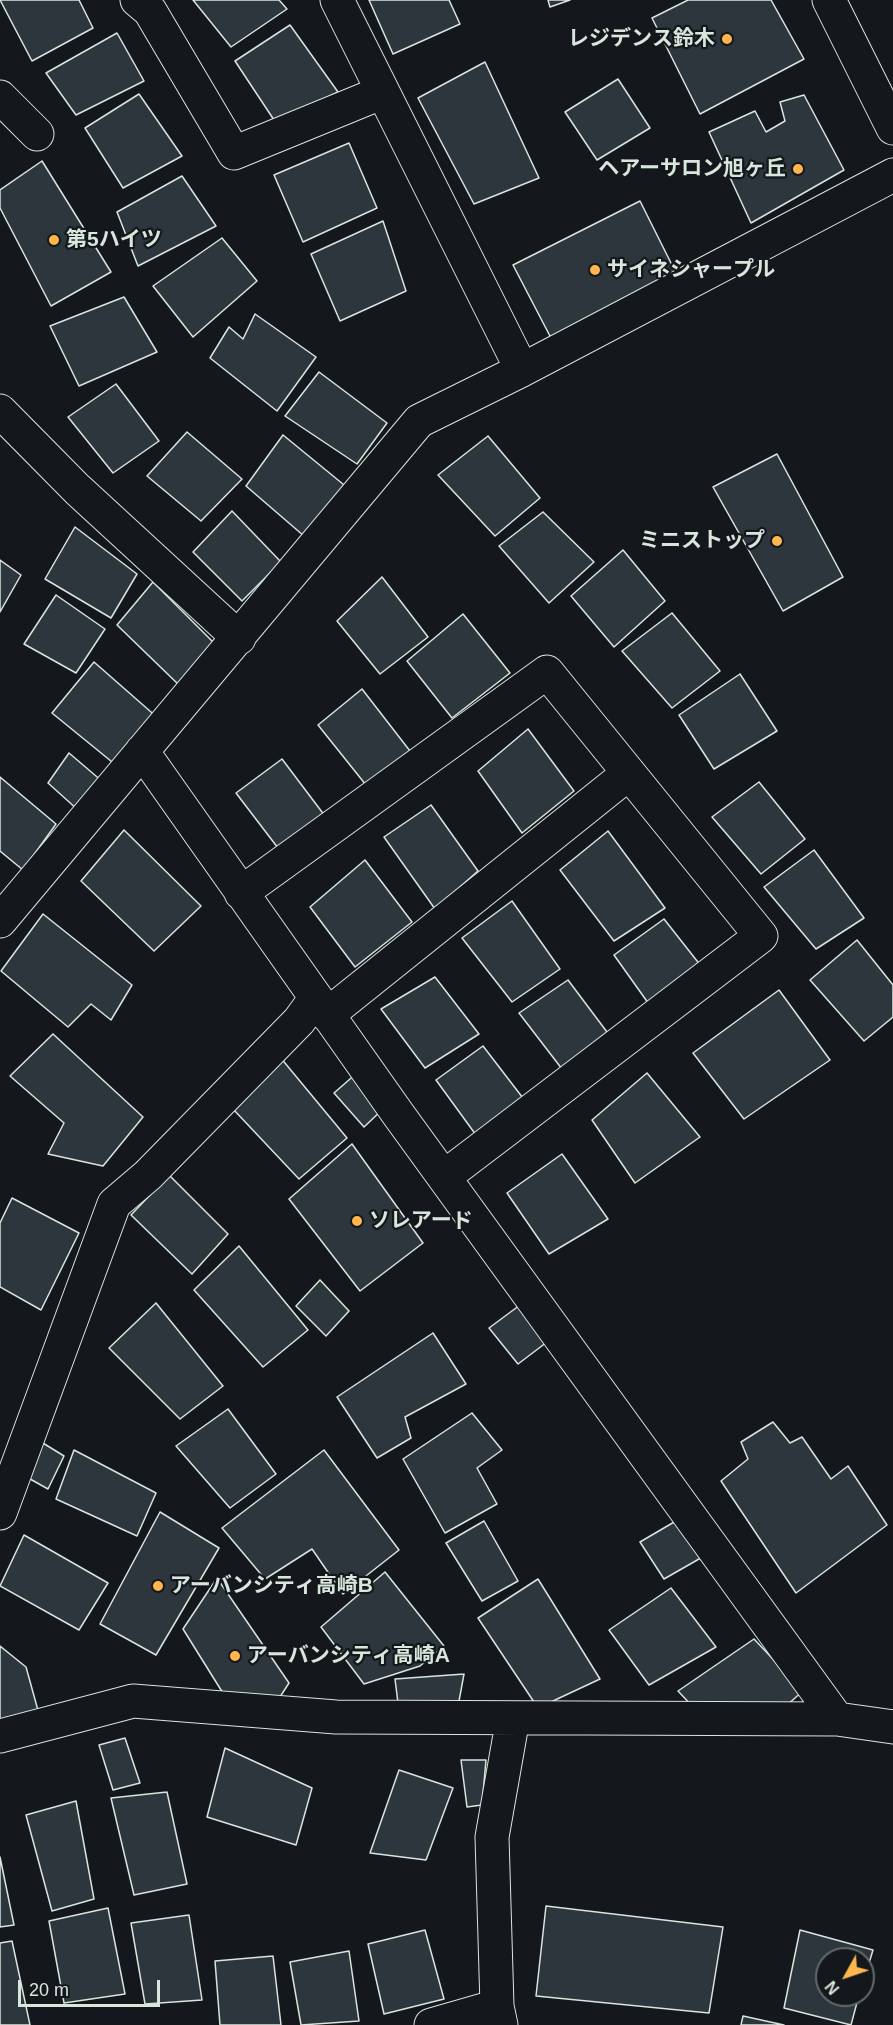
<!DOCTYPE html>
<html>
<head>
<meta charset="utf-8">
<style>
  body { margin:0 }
  #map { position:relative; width:893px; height:2025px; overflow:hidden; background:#14181c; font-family:Helvetica,sans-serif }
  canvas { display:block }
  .north { position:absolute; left:815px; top:1947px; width:60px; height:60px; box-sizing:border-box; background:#14181c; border:2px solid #626a69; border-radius:50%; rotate:230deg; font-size:16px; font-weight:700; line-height:24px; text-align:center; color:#d8e6dc }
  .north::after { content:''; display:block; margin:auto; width:21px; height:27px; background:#ffb74d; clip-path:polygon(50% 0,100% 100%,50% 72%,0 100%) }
  .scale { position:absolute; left:18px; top:1980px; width:142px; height:27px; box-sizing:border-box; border:3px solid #d8e6dc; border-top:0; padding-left:8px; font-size:18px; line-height:21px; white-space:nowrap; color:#d8e6dc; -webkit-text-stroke:4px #14181c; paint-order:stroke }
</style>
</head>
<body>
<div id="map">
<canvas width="893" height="2025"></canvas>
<div class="north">N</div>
<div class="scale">20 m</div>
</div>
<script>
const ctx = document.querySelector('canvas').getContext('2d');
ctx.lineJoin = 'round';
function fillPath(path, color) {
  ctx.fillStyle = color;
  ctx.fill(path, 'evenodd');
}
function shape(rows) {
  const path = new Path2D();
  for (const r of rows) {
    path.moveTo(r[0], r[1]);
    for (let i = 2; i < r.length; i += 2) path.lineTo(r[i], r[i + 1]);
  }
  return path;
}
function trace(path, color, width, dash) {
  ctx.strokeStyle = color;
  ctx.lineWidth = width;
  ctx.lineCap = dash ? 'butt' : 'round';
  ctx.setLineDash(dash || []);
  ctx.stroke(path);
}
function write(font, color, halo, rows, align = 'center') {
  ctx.font = font + ' Helvetica,"Noto Sans JP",sans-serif';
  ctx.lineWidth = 4.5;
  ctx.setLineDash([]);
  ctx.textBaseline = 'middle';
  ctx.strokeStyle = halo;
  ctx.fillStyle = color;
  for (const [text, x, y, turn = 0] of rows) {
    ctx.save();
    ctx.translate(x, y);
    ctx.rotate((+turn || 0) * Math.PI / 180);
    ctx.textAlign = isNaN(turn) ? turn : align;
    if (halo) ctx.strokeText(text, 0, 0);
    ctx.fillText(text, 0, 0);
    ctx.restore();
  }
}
const building = shape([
  [0,0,79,0,93,28,32,61,0,0],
  [193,0,279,0,287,9,231,47,193,0],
  [369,0,449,0,460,24,393,54,369,0],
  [548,0,570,0,550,7,548,0],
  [688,0,771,0,804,59,700,114,652,18,688,0],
  [290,25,338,92,276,123,235,61,290,25],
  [117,33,144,81,76,115,46,73,117,33],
  [485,62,539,178,474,204,418,98,485,62],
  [618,79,650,128,597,160,565,112,618,79],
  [139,94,182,156,123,188,85,128,139,94],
  [804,95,844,170,751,223,709,132,755,111,766,132,785,121,780,102,804,95],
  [349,143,377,208,303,242,274,175,349,143],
  [42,161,111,272,51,306,0,208,0,190,42,161],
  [182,176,216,226,138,266,117,212,182,176],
  [640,201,677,275,551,338,513,265,640,201],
  [383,221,406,291,340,321,311,254,383,221],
  [222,238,257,281,193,337,153,286,222,238],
  [124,297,157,352,79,386,50,326,124,297],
  [255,314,316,357,277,411,210,358,229,327,243,339,255,314],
  [319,372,387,423,357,464,285,416,319,372],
  [116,384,159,441,113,473,68,417,116,384],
  [187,432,242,479,201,521,147,476,187,432],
  [283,435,349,489,304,536,246,486,283,435],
  [488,436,540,498,495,536,438,475,488,436],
  [777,454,843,577,783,611,713,487,777,454],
  [232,511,281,562,242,601,193,552,232,511],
  [543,512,594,562,549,603,499,546,543,512],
  [75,527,137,574,111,618,45,579,75,527],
  [623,550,665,601,614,647,571,596,623,550],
  [0,560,21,575,0,612,0,560],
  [382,577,428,637,380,674,337,621,382,577],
  [153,582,217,646,180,686,117,625,153,582],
  [56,595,105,629,76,673,24,644,56,595],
  [672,613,720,671,672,708,622,651,672,613],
  [463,614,510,673,452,718,407,661,463,614],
  [94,662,159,719,117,766,52,713,94,662],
  [740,674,777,731,714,769,679,715,740,674],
  [362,689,410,751,366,785,318,725,362,689],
  [528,729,574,791,522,833,478,771,528,729],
  [69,753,103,782,78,810,48,783,69,753],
  [282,759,325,816,278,848,236,793,282,759],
  [0,777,56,824,23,870,0,851,0,777],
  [759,782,805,839,761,874,712,817,759,782],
  [431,805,478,871,435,909,384,837,431,805],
  [124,830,201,906,154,951,81,881,124,830],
  [608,831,665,908,614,941,560,870,608,831],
  [814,850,864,918,816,949,764,887,814,850],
  [365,860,412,922,355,967,310,907,365,860],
  [512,901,560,969,512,1002,462,938,512,901],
  [43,914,132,985,111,1020,91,1004,68,1027,1,971,43,914],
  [664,919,701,966,651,1007,614,955,664,919],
  [857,940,893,985,893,1017,864,1041,810,980,857,940],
  [435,977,479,1034,425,1068,381,1009,435,977],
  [568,980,607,1032,562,1069,519,1013,568,980],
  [779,990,830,1060,744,1119,693,1053,779,990],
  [53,1034,143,1117,103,1166,48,1154,64,1123,10,1076,53,1034],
  [483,1046,526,1102,476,1135,436,1080,483,1046],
  [280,1057,347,1138,299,1179,233,1109,280,1057],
  [358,1072,383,1109,364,1127,334,1093,358,1072],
  [647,1073,700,1137,635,1183,592,1120,647,1073],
  [352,1144,423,1243,360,1291,289,1199,352,1144],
  [562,1154,608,1219,549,1254,507,1193,562,1154],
  [169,1175,228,1234,192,1274,131,1215,169,1175],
  [12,1198,79,1233,41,1310,0,1287,0,1223,12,1198],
  [239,1246,308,1330,263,1367,194,1290,239,1246],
  [320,1280,349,1311,326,1336,296,1306,320,1280],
  [156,1303,223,1386,180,1419,109,1348,156,1303],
  [520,1305,547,1342,518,1364,489,1328,520,1305],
  [433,1333,466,1384,405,1417,411,1438,377,1458,337,1397,433,1333],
  [228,1409,276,1474,230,1508,176,1446,228,1409],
  [472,1413,502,1450,477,1468,497,1504,445,1533,403,1459,472,1413],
  [773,1422,790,1443,802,1437,831,1479,848,1466,887,1525,796,1593,721,1481,748,1459,741,1442,773,1422],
  [38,1440,64,1456,48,1489,23,1475,38,1440],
  [74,1450,156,1493,137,1536,56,1499,74,1450],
  [324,1450,399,1550,343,1594,312,1549,265,1579,222,1528,324,1450],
  [160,1512,219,1548,156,1655,100,1624,160,1512],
  [681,1518,706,1555,664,1579,640,1542,681,1518],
  [484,1521,518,1581,482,1601,446,1543,484,1521],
  [24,1535,108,1583,79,1630,0,1586,24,1535],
  [385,1572,444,1646,420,1666,364,1684,321,1627,385,1572],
  [217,1578,289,1683,278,1700,226,1698,183,1629,217,1578],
  [538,1579,600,1679,538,1708,478,1618,538,1579],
  [671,1588,716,1647,649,1685,609,1630,671,1588],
  [754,1639,803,1691,787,1705,694,1708,678,1691,754,1639],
  [0,1646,26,1667,39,1714,0,1725,0,1646],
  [464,1674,459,1701,398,1703,395,1679,464,1674],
  [125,1738,140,1783,113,1790,99,1745,125,1738],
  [225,1748,312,1788,296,1845,207,1817,225,1748],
  [461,1760,486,1760,482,1805,467,1807,461,1760],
  [399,1770,453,1788,426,1860,370,1853,399,1770],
  [167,1792,187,1884,134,1895,111,1798,167,1792],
  [76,1801,94,1899,52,1911,26,1815,76,1801],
  [0,1857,14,1925,0,1927,0,1857],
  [546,1906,723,1927,709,2013,536,1996,546,1906],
  [108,1908,125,1994,64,2003,49,1921,108,1908],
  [189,1915,202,2000,145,2004,131,1923,189,1915],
  [425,1930,444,1999,384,2014,368,1944,425,1930],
  [800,1930,873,1950,863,1983,863,1959,827,1959,827,1995,859,1995,851,2025,784,2008,800,1930],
  [12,1941,30,2025,0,2025,0,1943,12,1941],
  [349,1951,359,2021,301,2025,290,1962,349,1951],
  [273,1956,281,2025,220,2025,215,1961,273,1956],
  [743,2016,784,2025,741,2025,743,2016]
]);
fillPath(building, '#2c363c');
trace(building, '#d8e6dc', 1.5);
const minor = shape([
  [137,0,150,11,234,153,383,92],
  [337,0,522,370],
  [0,97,37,134],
  [0,411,77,489,239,638],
  [142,751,398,1114,837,1719],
  [241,893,547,672,761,936,444,1177],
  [0,921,419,421,522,370,893,175],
  [327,1015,629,773],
  [0,1513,114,1204,148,1175,299,1021,315,999],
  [0,1736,133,1701,336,1717,837,1719,893,1727],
  [497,2006,492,1837,513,1718],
  [431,2025,497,2006,501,2025]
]);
const tertiary = shape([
  [829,0,893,128]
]);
trace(minor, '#d8e6dc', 35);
trace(tertiary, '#d8e6dc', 35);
trace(minor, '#14181c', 33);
trace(tertiary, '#14181c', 33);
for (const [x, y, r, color] of [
  [727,39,6,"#ffb74d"],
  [798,169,6,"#ffb74d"],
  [54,240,6,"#ffb74d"],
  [595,270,6,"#ffb74d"],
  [777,541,6,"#ffb74d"],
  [357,1221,6,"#ffb74d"],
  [158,1586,6,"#ffb74d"],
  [235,1656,6,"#ffb74d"]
]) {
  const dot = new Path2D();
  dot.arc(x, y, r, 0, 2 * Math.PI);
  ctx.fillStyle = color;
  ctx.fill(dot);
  trace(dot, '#14181c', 2);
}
write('bold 21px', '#d8e6dc', '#14181c', [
  ["レジデンス鈴木",715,39,"right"],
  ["ヘアーサロン旭ヶ丘",786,169,"right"],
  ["第5ハイツ",66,240],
  ["サイネシャープル",607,270],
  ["ミニストップ",765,541,"right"],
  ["ソレアード",369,1221],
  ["アーバンシティ高崎B",170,1586],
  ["アーバンシティ高崎A",247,1656]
], 'left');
</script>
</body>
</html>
